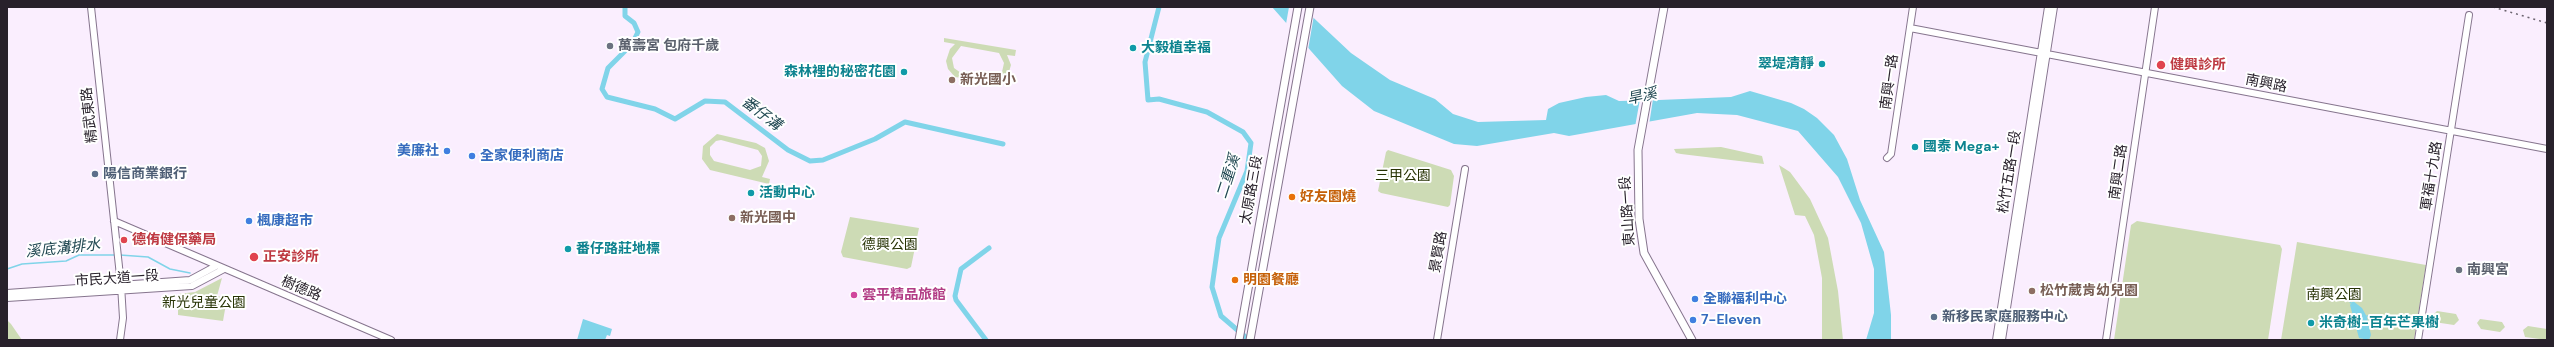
<!DOCTYPE html>
<html>
<head>
<meta charset="utf-8">
<style>
  body { margin:0 }
  #map { position:relative; width:2554px; height:347px; overflow:hidden; background:#faeefe; font-family:"DM Sans",sans-serif }
  canvas { display:block }
  .frame { position:absolute; inset:0; border:8px solid #28212b; pointer-events:none }
</style>
</head>
<body>
<div id="map">
<canvas width="2554" height="347"></canvas>
<div class="frame"></div>
</div>
<script>
const ctx = document.querySelector('canvas').getContext('2d');
ctx.lineJoin = 'round';
function fillPath(path, color) {
  ctx.fillStyle = color;
  ctx.fill(path, 'evenodd');
}
function shape(rows) {
  const path = new Path2D();
  for (const r of rows) {
    path.moveTo(r[0], r[1]);
    for (let i = 2; i < r.length; i += 2) path.lineTo(r[i], r[i + 1]);
  }
  return path;
}
function trace(path, color, width, dash) {
  ctx.strokeStyle = color;
  ctx.lineWidth = width;
  ctx.lineCap = dash ? 'butt' : 'round';
  ctx.setLineDash(dash || []);
  ctx.stroke(path);
}
function write(font, color, halo, rows, align = 'center') {
  ctx.font = font + ' "DM Sans","Noto Sans TC",sans-serif';
  ctx.lineWidth = 4;
  ctx.setLineDash([]);
  ctx.textBaseline = 'middle';
  ctx.strokeStyle = halo;
  ctx.fillStyle = color;
  for (const [text, x, y, turn = 0] of rows) {
    ctx.save();
    ctx.translate(x, y);
    ctx.rotate((+turn || 0) * Math.PI / 180);
    ctx.textAlign = isNaN(turn) ? turn : align;
    if (halo) ctx.strokeText(text, 0, 0);
    ctx.fillText(text, 0, 0);
    ctx.restore();
  }
}
fillPath(shape([
  [944,38,1016,50,1015,56,1007,55,1011,65,1008,75,994,83,955,77,948,69,946,61,950,49,955,44,944,42],
  [961,46,999,53,1004,63,1002,72,989,78,961,73,954,68,952,58],
  [717,134,756,143,765,148,769,161,762,177,770,179,769,184,710,170,702,159,703,146],
  [721,140,758,150,762,156,761,166,750,170,714,161,710,155,710,147,716,141],
  [1721,147,1762,156,1764,164,1681,154,1676,153,1674,149],
  [1388,150,1451,170,1454,176,1450,205,1448,207,1381,193,1378,191,1386,152],
  [1779,165,1790,172,1810,199,1828,238,1838,291,1843,340,1822,340,1822,278,1814,235,1805,216,1795,215],
  [850,217,919,228,911,267,907,269,843,257,841,252],
  [2137,221,2280,245,2282,249,2268,340,2114,340,2131,225],
  [2297,242,2426,265,2414,340,2281,340],
  [222,278,217,296,227,298,223,321,178,315,178,294,195,292],
  [2437,311,2456,314,2459,320,2454,325,2434,322,2432,316],
  [2480,319,2502,322,2505,327,2500,332,2481,329,2477,323],
  [7,320,11,324,22,340,7,340],
  [2528,326,2547,329,2547,340,2525,337,2523,330]
]), '#cddbb5');
fillPath(shape([
  [1272,7,1302,7,1351,53,1390,80,1435,99,1453,114,1478,122,1546,120,1548,109,1559,103,1586,97,1606,95,1619,101,1659,100,1731,97,1750,91,1791,103,1804,109,1817,118,1834,135,1847,159,1860,200,1884,252,1891,315,1891,340,1866,340,1874,313,1874,269,1861,223,1838,177,1798,131,1737,115,1697,113,1569,136,1554,133,1477,146,1454,144,1374,111,1342,86],
  [2353,301,2362,308,2367,317,2371,335,2369,340,2359,338,2350,305],
  [583,319,612,329,610,336,607,335,605,340,577,340]
]), '#80d4e9');
fillPath(shape([
  [1289,7,1305,7,1314,15,1308,50,1286,24],
  [1640,99,1653,99,1649,125,1635,127]
]), '#faeefe');
trace(shape([
  [120,255,148,257,170,269,190,273],
  [7,269,22,264,66,261,79,255,116,255],
  [2344,293,2351,303],
  [2367,316,2382,318]
]), '#80d4e9', 1.5);
trace(shape([
  [625,7,625,16,634,23,638,32,632,44,608,68,602,89,607,97,655,109,675,119,705,101,725,102,788,150,810,161,823,160,875,139,905,122,1003,144],
  [1159,7,1145,62,1148,100,1159,99,1207,112,1243,132,1251,143,1247,171,1219,238,1212,287,1221,316,1249,340],
  [986,340,956,300,955,296,961,269,989,248]
]), '#80d4e9', 5);
const tertiary = shape([
  [91,7,121,285,123,318,120,340],
  [1910,28,2547,149],
  [1887,158,1891,154,1913,7],
  [114,221,391,340],
  [7,293,190,280,216,266],
  [7,298,192,286,224,269],
  [1437,340,1465,169],
  [1996,340,2048,7],
  [2002,340,2054,7],
  [2106,340,2155,7],
  [2418,340,2469,15]
]);
const secondary = shape([
  [1664,7,1638,150,1639,219,1644,253,1692,340],
  [1239,340,1298,7],
  [1250,340,1310,7]
]);
trace(tertiary, '#86758e', 8);
trace(secondary, '#86758e', 9);
trace(tertiary, '#fff', 6);
trace(secondary, '#fff', 7);
trace(shape([
  [2493,7,2547,23]
]), '#6b636f', 1.5, [2, 4]);
for (const [x, y, r, color] of [
  [610,46,4,"#6b7280"],
  [1133,48,4,"#0f9aa8"],
  [1822,64,4,"#0f9aa8"],
  [2161,65,5,"#e0444e"],
  [904,72,4,"#0f9aa8"],
  [952,80,4,"#8d6e63"],
  [1915,147,4,"#0f9aa8"],
  [447,151,4,"#3f7fe0"],
  [472,156,4,"#3f7fe0"],
  [95,174,4,"#5c6f8a"],
  [751,193,4,"#0f9aa8"],
  [1292,197,4,"#e8710a"],
  [732,218,4,"#8d6e63"],
  [249,221,4,"#3f7fe0"],
  [124,240,4,"#e0444e"],
  [568,249,4,"#0f9aa8"],
  [254,257,5,"#e0444e"],
  [2459,270,4,"#6b7280"],
  [1235,280,4,"#e8710a"],
  [2032,291,4,"#8d6e63"],
  [854,295,4,"#d1479c"],
  [1695,299,4,"#3f7fe0"],
  [1934,317,4,"#5c6f8a"],
  [1693,320,4,"#3f7fe0"],
  [2311,323,4,"#0f9aa8"]
]) {
  const dot = new Path2D();
  dot.arc(x, y, r, 0, 2 * Math.PI);
  ctx.fillStyle = color;
  ctx.fill(dot);
  trace(dot, '#fff', 1.5);
}
write('bold 14px', '#5b616d', '#fff', [
  ["萬壽宮 包府千歲",618,46],
  ["南興宮",2467,270]
], 'left');
write('bold 14px', '#0d838f', '#fff', [
  ["大毅植幸福",1141,48],
  ["翠堤清靜",1814,64,"right"],
  ["森林裡的秘密花園",896,72,"right"],
  ["國泰 Mega+",1923,147],
  ["活動中心",759,193],
  ["番仔路莊地標",576,249],
  ["米奇樹-百年芒果樹",2319,323]
], 'left');
write('bold 14px', '#be3a42', '#fff', [
  ["健興診所",2170,65],
  ["德侑健保藥局",132,240],
  ["正安診所",263,257]
], 'left');
write('bold 14px', '#785e54', '#fff', [
  ["新光國小",960,80],
  ["新光國中",740,218],
  ["松竹葳肯幼兒園",2040,291]
], 'left');
write('14px', '#28212b', '#fff', [
  ["南興一路",1890,82,-82],
  ["南興路",2266,84,11],
  ["精武東路",90,115,-96],
  ["松竹五路一段",2010,172,-81],
  ["南興二路",2119,172,-82],
  ["軍福十九路",2432,176,-81],
  ["太原路三段",1252,190,-80],
  ["東山路一段",1628,211,-94],
  ["景賢路",1439,252,-80],
  ["市民大道一段",117,279,-4],
  ["樹德路",301,289,23]
]);
write('bold 14px', '#366cbe', '#fff', [
  ["美廉社",439,151,"right"],
  ["全家便利商店",480,156],
  ["楓康超市",257,221],
  ["全聯福利中心",1703,299],
  ["7-Eleven",1701,320]
], 'left');
write('bold 14px', '#4e5e75', '#fff', [
  ["陽信商業銀行",103,174],
  ["新移民家庭服務中心",1942,317]
], 'left');
write('14px', '#273304', '#fff', [
  ["三甲公園",1403,176],
  ["德興公園",890,245],
  ["南興公園",2334,295],
  ["新光兒童公園",204,303]
]);
write('bold 14px', '#c56008', '#fff', [
  ["好友園燒",1300,197],
  ["明園餐廳",1243,280]
], 'left');
write('bold 14px', '#b23c85', '#fff', [
  ["雲平精品旅館",862,295]
], 'left');
write('italic 15px', '#214852', '#fff', [
  ["旱溪",1642,97,-12],
  ["番仔溝",761,114,37],
  ["二重溪",1229,177,-72],
  ["溪底溝排水",63,249,-6]
]);
</script>
</body>
</html>
